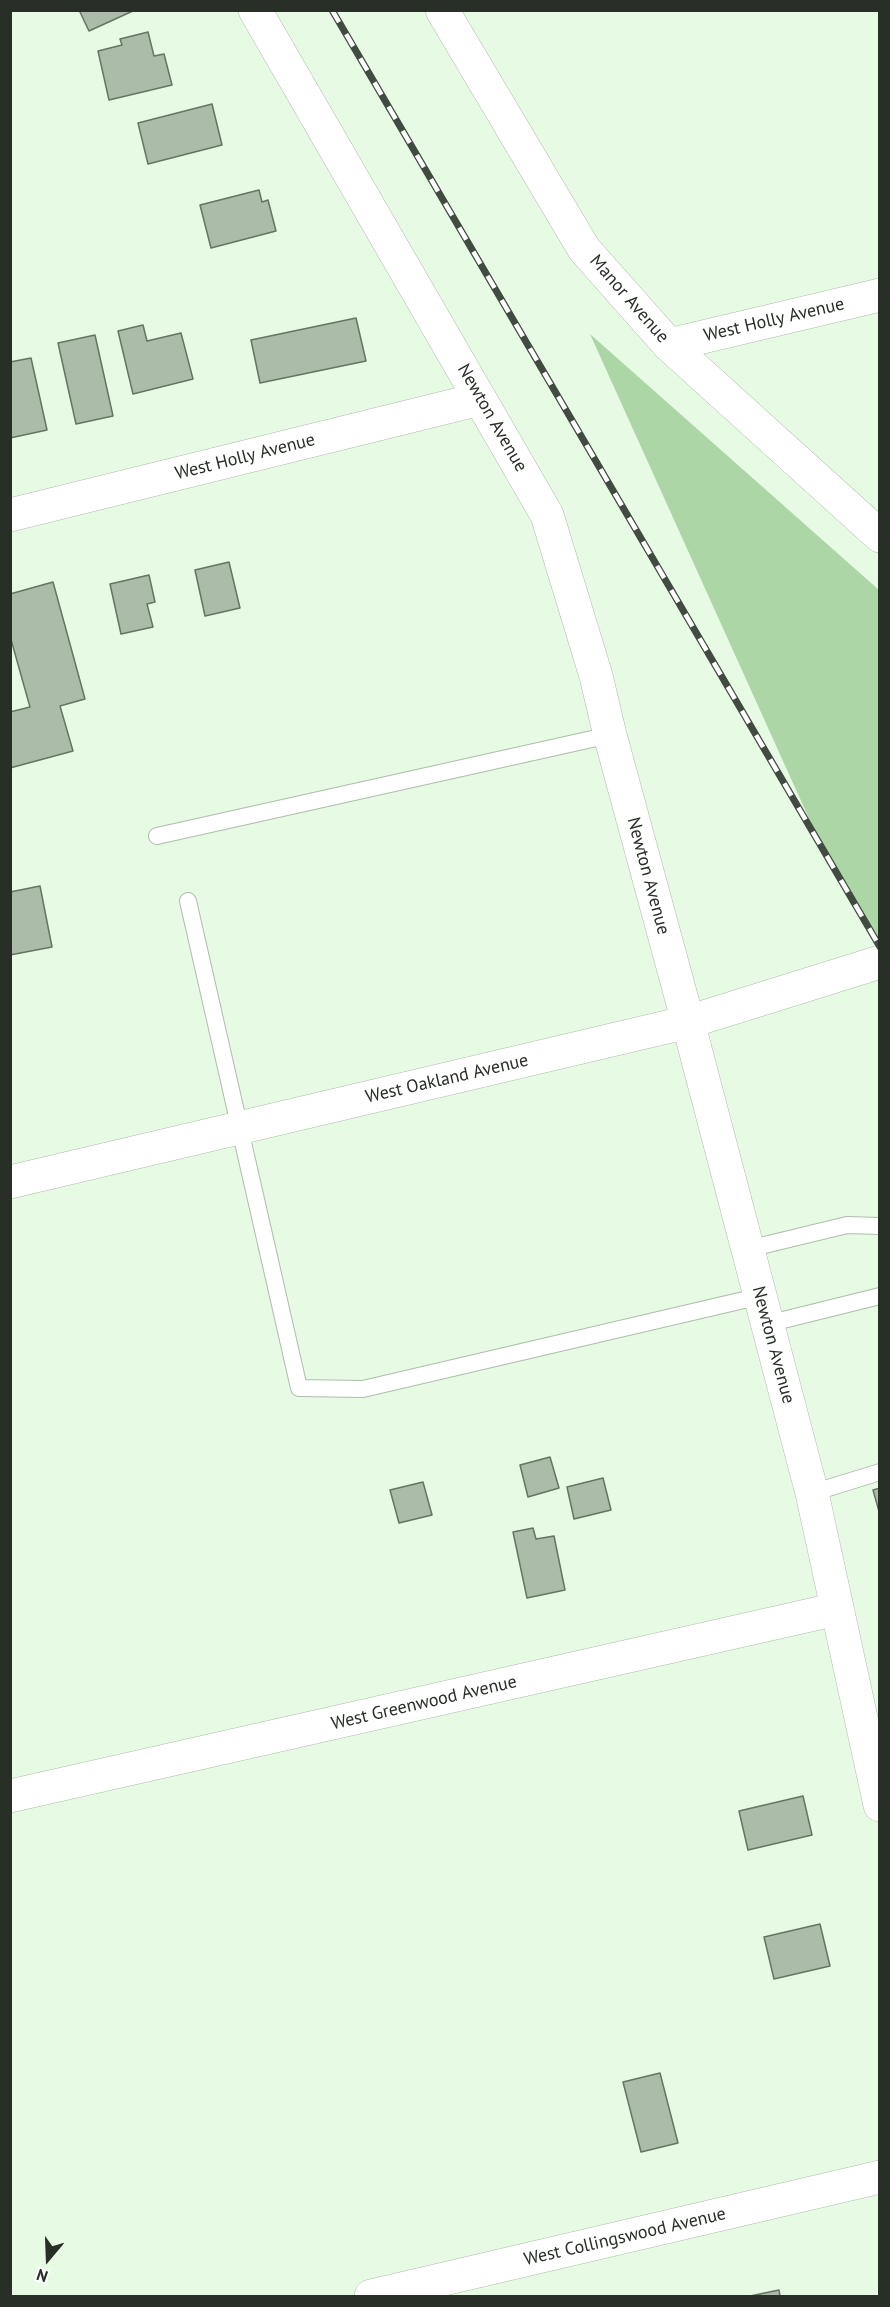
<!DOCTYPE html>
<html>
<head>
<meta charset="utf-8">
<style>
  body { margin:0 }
  #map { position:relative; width:890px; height:2307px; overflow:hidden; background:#e7fae4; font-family:"PT Sans",sans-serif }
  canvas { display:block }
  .frame { position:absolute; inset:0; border:12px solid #282f27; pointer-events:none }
  .north { position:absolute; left:18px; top:2229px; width:60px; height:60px; -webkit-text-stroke:4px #fff; paint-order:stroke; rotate:199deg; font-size:16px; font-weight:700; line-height:24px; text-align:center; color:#282f27 }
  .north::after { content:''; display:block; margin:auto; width:21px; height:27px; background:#282f27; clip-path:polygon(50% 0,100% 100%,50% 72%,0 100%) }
</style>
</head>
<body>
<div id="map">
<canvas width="890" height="2307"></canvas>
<div class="frame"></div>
<div class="north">N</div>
</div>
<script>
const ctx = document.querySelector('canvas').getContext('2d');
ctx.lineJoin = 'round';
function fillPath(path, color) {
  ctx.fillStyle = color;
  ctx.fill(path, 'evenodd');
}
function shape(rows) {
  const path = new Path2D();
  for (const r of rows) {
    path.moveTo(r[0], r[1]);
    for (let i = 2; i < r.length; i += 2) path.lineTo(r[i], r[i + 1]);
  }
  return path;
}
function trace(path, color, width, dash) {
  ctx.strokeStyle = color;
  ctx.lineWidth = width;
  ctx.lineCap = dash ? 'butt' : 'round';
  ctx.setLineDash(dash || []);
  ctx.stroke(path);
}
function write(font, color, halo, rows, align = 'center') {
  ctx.font = font + ' "PT Sans",sans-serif';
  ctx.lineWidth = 5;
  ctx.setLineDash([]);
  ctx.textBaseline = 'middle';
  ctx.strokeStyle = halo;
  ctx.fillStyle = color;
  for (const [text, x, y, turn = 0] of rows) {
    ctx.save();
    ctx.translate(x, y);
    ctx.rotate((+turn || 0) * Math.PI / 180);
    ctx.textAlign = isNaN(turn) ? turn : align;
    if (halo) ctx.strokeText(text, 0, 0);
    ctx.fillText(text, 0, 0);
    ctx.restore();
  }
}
fillPath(shape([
  [590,334,879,590,879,938,825,854]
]), '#add6a6');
const building = shape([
  [79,10,135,10,89,31,79,10],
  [148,32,154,56,164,54,172,85,109,100,98,51,122,45,120,39,148,32],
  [212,104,222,145,148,164,138,123,212,104],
  [259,190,262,202,268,200,276,231,211,248,200,205,259,190],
  [356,318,366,361,260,383,251,340,356,318],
  [143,325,147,341,181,333,193,379,133,394,118,331,143,325],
  [95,335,113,416,76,424,58,343,95,335],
  [31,358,47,430,10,438,10,362,31,358],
  [229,562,240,608,205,616,195,570,229,562],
  [149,575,155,602,147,604,153,627,121,634,110,584,149,575],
  [53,582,85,699,60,706,73,751,10,768,10,712,30,707,10,636,10,594,53,582],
  [40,886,52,947,10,955,10,892,40,886],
  [550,1457,559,1488,528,1497,520,1465,550,1457],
  [603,1478,611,1510,574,1519,567,1487,603,1478],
  [423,1482,432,1515,399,1523,390,1490,423,1482],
  [880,1488,880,1515,873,1490,880,1488],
  [533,1528,536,1539,554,1536,565,1590,527,1598,513,1532,533,1528],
  [803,1796,812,1835,748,1850,739,1811,803,1796],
  [820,1924,830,1966,774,1979,764,1937,820,1924],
  [660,2073,678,2143,641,2152,623,2082,660,2073],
  [779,2290,780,2296,750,2296,779,2290]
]);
fillPath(building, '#abbda8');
trace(building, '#647562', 1.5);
const service = shape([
  [157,836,610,735],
  [188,901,299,1388,363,1389,761,1296],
  [748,1249,847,1225,880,1226],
  [767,1324,880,1296],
  [812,1493,880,1472]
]);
const minor = shape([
  [669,345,880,295],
  [10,515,480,399],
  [10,1182,688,1022,880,962],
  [10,1796,837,1609],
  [371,2296,880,2177]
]);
const tertiary = shape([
  [255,10,547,515,596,676,610,735,688,1022,812,1493,880,1805],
  [442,10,584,249,669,345,880,536]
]);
trace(service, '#acbea9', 18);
trace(minor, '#acbea9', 34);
trace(tertiary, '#acbea9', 34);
trace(service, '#fff', 16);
trace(minor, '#fff', 33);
trace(tertiary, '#fff', 33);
const rail = shape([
  [332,10,880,947]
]);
trace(rail, '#424b41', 7);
trace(rail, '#fff', 4.5, [14]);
write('18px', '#282f27', '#fff', [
  ["Manor Avenue",629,299,49],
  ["West Holly Avenue",774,320,-13],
  ["Newton Avenue",492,418,60],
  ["West Holly Avenue",245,457,-14],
  ["Newton Avenue",648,876,75],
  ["West Oakland Avenue",447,1079,-13],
  ["Newton Avenue",773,1345,75],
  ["West Greenwood Avenue",424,1703,-13],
  ["West Collingswood Avenue",625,2237,-13]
]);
</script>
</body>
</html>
